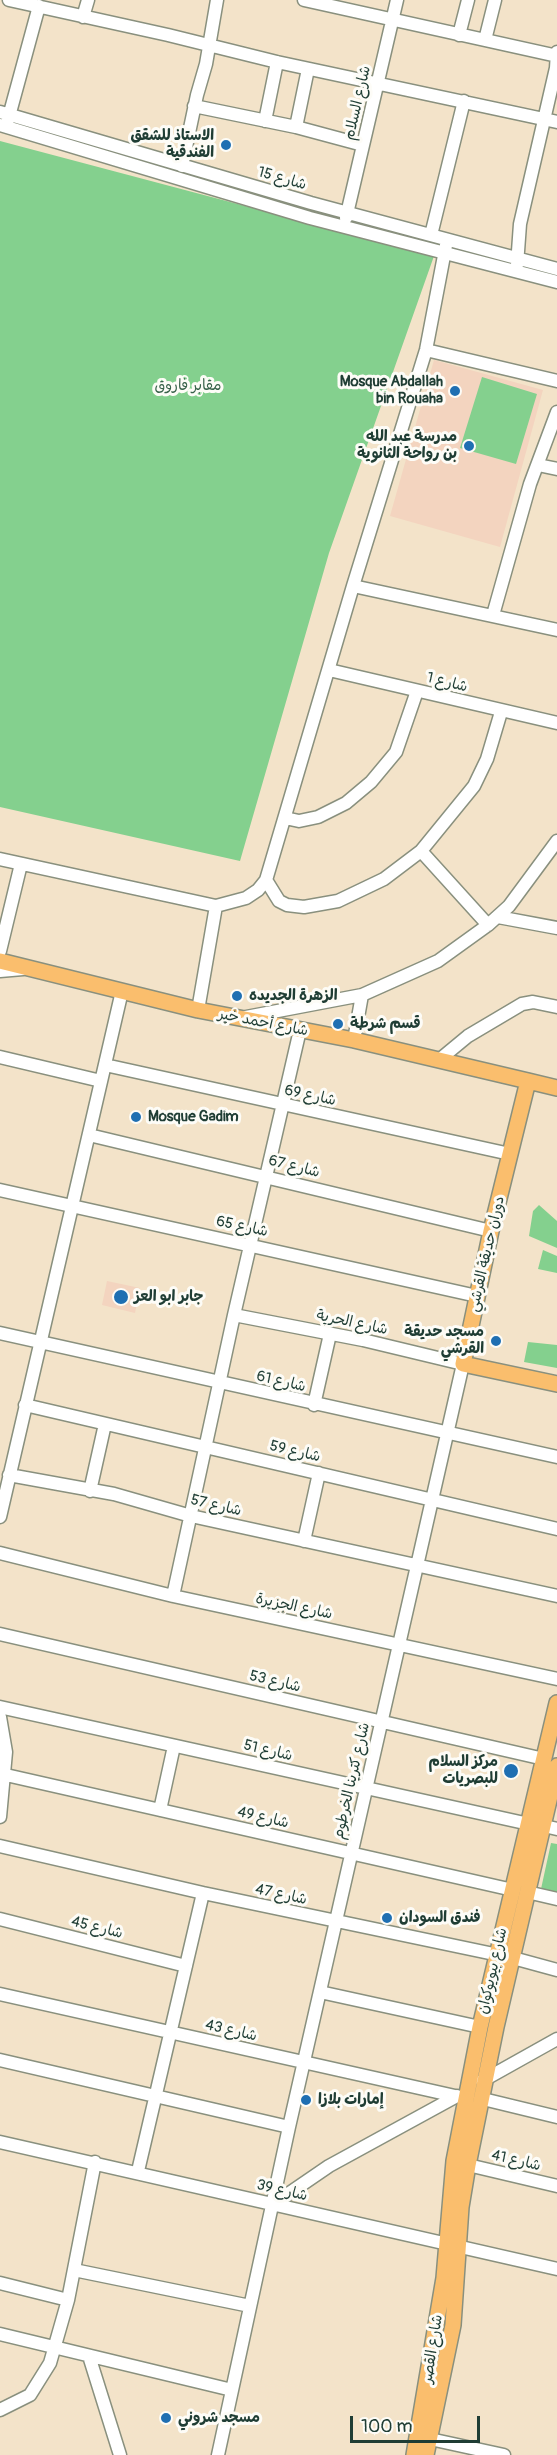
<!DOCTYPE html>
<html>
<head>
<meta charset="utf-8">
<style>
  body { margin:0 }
  #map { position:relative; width:557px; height:2455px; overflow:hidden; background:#f3e3c9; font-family:Pangolin,sans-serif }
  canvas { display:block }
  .scale { position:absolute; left:350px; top:2416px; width:130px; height:27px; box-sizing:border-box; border:3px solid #1f3d34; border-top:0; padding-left:8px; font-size:18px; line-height:21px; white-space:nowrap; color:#1f3d34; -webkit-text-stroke:4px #fdfcf7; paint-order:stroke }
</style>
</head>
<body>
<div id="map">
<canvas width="557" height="2455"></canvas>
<div class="scale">100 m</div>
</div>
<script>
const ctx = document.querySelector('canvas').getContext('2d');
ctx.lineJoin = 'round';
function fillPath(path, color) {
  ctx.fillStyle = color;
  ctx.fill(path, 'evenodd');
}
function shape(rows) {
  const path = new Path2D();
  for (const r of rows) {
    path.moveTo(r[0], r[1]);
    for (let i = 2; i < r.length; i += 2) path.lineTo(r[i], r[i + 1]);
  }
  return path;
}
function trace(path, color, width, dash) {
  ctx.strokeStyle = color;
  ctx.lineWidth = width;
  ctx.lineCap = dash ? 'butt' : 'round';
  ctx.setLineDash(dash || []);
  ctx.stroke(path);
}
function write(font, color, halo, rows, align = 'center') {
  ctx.font = font + ' Pangolin,"Playpen Sans Arabic",sans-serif';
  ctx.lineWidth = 6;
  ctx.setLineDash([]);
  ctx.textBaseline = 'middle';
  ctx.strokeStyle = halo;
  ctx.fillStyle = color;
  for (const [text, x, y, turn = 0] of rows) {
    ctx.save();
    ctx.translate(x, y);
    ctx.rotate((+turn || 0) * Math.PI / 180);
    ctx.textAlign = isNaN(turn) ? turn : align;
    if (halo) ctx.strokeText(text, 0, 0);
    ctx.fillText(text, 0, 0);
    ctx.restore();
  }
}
fillPath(shape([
  [434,360,543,390,500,547,390,516],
  [107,1281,140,1288,135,1313,102,1305]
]), '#f3d4bf');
fillPath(shape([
  [0,141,434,256,329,553,240,861,0,807],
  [482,377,537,394,516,464,460,448],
  [539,1205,557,1221,557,1248,529,1236,533,1211],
  [543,1250,557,1256,557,1273,538,1269],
  [528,1342,557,1345,557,1368,524,1362],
  [551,1843,557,1844,557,1892,541,1889]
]), '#84d08e');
const minor = shape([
  [9,0,168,35,277,62,557,122],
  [304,0,557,56],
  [83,17,88,0],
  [459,35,468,0],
  [485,40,495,0],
  [194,106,296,127,363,145],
  [0,112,311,203,557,269],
  [8,120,39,6],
  [265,121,277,62],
  [0,125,310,218,557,282],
  [296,127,308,69],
  [182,166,197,95,206,64,217,0],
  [346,218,397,0],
  [431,235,464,101],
  [517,265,520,224,556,68,557,52],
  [426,350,557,381],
  [538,465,557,469],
  [353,586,557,630],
  [493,615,530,484,557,412],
  [329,670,557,723],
  [285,818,299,821,318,817,346,803,371,782,396,752,417,691],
  [421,851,488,925],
  [0,859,216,906,246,898,258,890,266,880,353,586,426,350,447,240],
  [266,880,279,901,287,905,304,907,338,901,384,879,421,851,474,786,487,759,501,712],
  [498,917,557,928],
  [0,951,21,864],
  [0,971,23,969],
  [198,1010,216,906],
  [246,1017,362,995,438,961,488,925,509,906,557,841],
  [354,1040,362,995],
  [0,1057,101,1081],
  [439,1060,468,1036,522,1004,533,1002,557,1007],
  [105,1065,510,1154],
  [89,1135,491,1231],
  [0,1190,477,1296],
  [0,1333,557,1457],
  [25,1405,557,1529],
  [314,1405,330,1334],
  [9,1475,114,1494,191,1516,557,1596],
  [90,1491,105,1424],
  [0,1517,122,991],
  [304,1541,319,1473],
  [0,1553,173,1596,557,1679],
  [173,1596,234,1315,300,1030],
  [0,1634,544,1759],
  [0,1707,529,1824],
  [0,1717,6,1752,0,1817],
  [6,1775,513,1890],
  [160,1810,174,1746],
  [544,1826,557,1829],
  [0,1846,203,1893,513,1958,557,1970],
  [527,1892,557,1899],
  [0,1919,186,1966],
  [320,1992,480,2027],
  [0,1994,455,2096],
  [0,2060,289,2127],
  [482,2081,557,2039],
  [483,2099,557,2117],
  [0,2142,557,2269],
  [468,2165,557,2186],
  [138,2171,203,1893],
  [272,2205,329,2166,457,2096],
  [74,2270,250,2306],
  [0,2283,68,2300],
  [0,2334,232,2390],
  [89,2356,120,2455],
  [0,2410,30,2395,50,2363,68,2300,95,2162],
  [430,2439,504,2455],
  [218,2455,289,2127,463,1364,363,1340,234,1315]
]);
const major = shape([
  [0,961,198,1010,354,1040,528,1081],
  [557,1088,528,1081,491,1231,463,1364,557,1384],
  [414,2455,444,2278,454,2161,480,2027,557,1703],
  [426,2455,453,2325,461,2207,468,2165,496,2027,557,1766]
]);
trace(minor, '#89907e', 15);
trace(major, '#89907e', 18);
trace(minor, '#fff', 12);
trace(major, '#fabe6d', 15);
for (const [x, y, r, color] of [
  [226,145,6,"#1f6fb2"],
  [455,391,6,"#1f6fb2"],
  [469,446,6,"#1f6fb2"],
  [237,996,6,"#1f6fb2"],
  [338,1024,6,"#1f6fb2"],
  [136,1117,6,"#1f6fb2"],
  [121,1297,8,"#1f6fb2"],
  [496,1341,6,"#1f6fb2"],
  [511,1771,8,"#1f6fb2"],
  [387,1918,6,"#1f6fb2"],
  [306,2100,6,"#1f6fb2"],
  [166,2418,6,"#1f6fb2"]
]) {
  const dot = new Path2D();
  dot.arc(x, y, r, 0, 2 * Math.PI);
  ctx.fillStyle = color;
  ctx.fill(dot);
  trace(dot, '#fdfcf7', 2);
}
write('15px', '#1f3d34', '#fdfcf7', [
  ["شارع السلام",358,103,-77],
  ["شارع 15",282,179,16],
  ["شارع 1",447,683,14],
  ["شارع أحمد خير",263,1023,11],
  ["شارع 69",310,1096,12],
  ["شارع 67",294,1167,14],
  ["شارع 65",242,1227,12],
  ["دوران حديقة القرشي",487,1254,-77],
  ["شارع الحرية",352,1323,12],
  ["شارع 61",281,1382,13],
  ["شارع 59",295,1452,13],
  ["شارع 57",216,1506,13],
  ["شارع الجزيرة",294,1607,12],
  ["شارع 53",275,1682,13],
  ["شارع 51",268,1751,13],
  ["شارع كترينا الخرطوم",352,1781,-77],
  ["شارع 49",263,1818,13],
  ["شارع 47",281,1895,12],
  ["شارع 45",97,1928,14],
  ["شارع بيويوكوان",493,1971,-77],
  ["شارع 43",231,2031,13],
  ["شارع 41",516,2161,13],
  ["شارع 39",282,2191,13],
  ["شارع القصر",433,2349,-81]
]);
write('bold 15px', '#1f3d34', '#fdfcf7', [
  ["الاستاذ للشقق",214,136,"right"],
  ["الفندقية",214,153,"right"],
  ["Mosque Abdallah",443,382,"right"],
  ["bin Rouaha",443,399,"right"],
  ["مدرسة عبد الله",457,437,"right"],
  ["بن رواحة الثانوية",457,454,"right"],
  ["الزهرة الجديده",249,996],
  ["قسم شرطة",350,1024],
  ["Mosque Gadim",148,1117],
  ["جابر ابو العز",134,1297],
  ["مسجد حديقة",484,1332,"right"],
  ["القرشي",484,1349,"right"],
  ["مركز السلام",498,1762,"right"],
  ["للبصريات",498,1779,"right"],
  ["فندق السودان",399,1918],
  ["إمارات بلازا",318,2100],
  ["مسجد شروني",178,2418]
], 'left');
write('15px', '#38624a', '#fdfcf7', [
  ["مقابر فاروق",188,386]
]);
</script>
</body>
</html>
